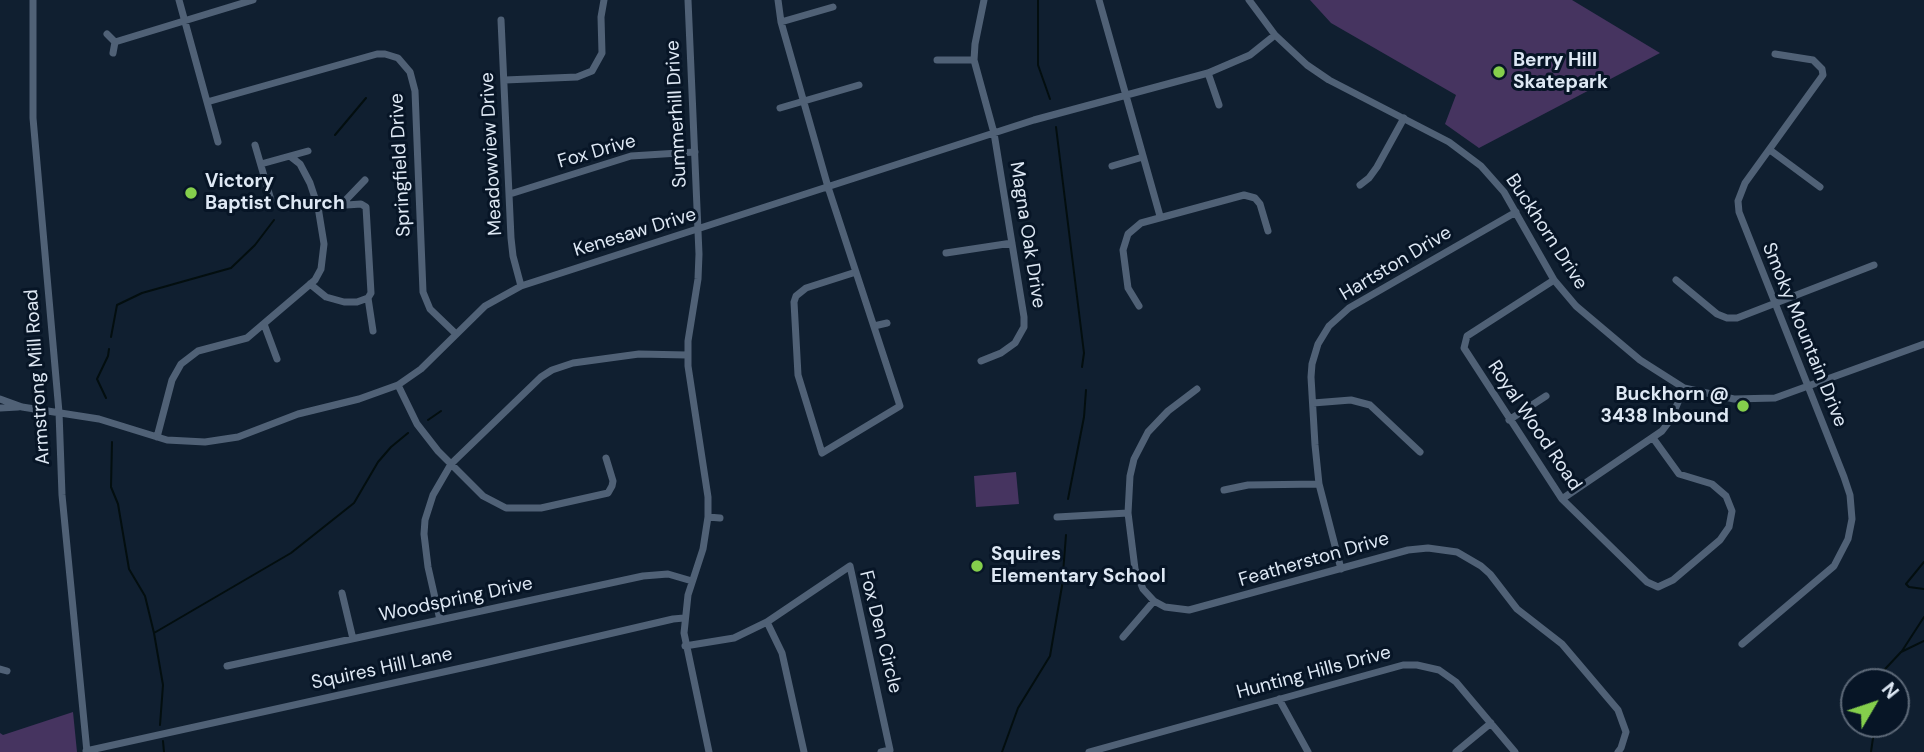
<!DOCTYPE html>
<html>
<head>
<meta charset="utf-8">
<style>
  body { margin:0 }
  #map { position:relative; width:1924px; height:752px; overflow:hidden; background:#101f30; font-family:"DM Sans",sans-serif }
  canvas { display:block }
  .north { position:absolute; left:1840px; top:668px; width:70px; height:70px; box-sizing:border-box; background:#071526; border:2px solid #5d6978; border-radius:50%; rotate:51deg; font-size:19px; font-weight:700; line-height:28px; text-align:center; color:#dee8f4 }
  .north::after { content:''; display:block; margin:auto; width:24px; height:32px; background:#85cf4c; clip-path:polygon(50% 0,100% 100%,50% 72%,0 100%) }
</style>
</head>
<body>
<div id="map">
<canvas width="1924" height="752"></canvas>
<div class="north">N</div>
</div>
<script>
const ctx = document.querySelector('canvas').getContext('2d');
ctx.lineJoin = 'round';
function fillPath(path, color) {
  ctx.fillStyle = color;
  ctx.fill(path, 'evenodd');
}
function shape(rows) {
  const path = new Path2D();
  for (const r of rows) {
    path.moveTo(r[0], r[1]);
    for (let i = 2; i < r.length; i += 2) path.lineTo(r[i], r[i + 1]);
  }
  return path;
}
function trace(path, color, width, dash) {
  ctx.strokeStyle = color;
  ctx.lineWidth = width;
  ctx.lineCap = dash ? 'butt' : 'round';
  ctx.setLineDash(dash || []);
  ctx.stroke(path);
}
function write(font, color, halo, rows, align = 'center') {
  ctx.font = font + ' "DM Sans",sans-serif';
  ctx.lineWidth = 6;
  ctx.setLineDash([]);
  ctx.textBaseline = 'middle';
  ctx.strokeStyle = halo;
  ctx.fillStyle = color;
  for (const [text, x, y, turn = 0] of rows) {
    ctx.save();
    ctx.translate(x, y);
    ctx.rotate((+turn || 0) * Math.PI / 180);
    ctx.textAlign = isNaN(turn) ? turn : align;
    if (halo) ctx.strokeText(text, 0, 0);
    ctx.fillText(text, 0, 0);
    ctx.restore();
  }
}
fillPath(shape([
  [1310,0,1572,0,1660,53,1479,148,1445,124,1456,95,1331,23],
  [1016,472,1019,504,976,507,974,476],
  [73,712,77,752,0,752,0,733,3,735]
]), '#463460');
trace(shape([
  [1038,0,1038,65,1050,99],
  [1056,127,1084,353,1082,367],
  [335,135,366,98],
  [111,337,117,305,142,293,231,268,255,245,274,220],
  [106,398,97,379,108,356,109,349],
  [428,420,441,411],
  [112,442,111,487,118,504,129,569,145,596,154,633],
  [1068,499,1084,417,1086,390],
  [1924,562,1906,584,1909,587,1924,589],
  [1902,651,1924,617],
  [1873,682,1901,652,1924,641],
  [160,725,163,685,154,633,291,553,354,503,378,462,391,447,408,433],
  [163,741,164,752],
  [1002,752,1018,708,1050,656,1062,586,1066,535],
  [1871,752,1875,724]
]), '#030e0f', 2);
trace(shape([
  [33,0,33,118,59,412,62,495,87,752],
  [179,0,218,142],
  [688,0,699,254,698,279,688,341,688,366,708,497,708,517,703,549,688,595,684,633,709,752],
  [778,0,781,22,828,187,900,406,822,453,798,375,794,302,796,296,806,288,856,272],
  [1099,0,1160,216],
  [1249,0,1275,35,1307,65,1329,80,1449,142,1481,166,1504,192,1554,280,1576,306,1640,360,1684,388,1734,399,1775,398,1924,344],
  [501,20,511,238,513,256,521,286],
  [781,22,833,7],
  [107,34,115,42,113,53],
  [115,42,253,0],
  [937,60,974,60],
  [1208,73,1219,105],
  [505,80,577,77,592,71,602,53,601,17,604,0],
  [207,102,377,54,385,54,398,58,410,72,415,91,423,292,430,309,456,334],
  [780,108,859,85],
  [255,145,271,200],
  [1770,150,1820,187],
  [261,164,308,151],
  [1112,166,1143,157],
  [1360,185,1369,178,1377,167,1404,118],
  [510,194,631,156,695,152],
  [341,205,365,180],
  [946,253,1012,243],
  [1554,280,1467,336,1464,348,1562,499,1647,582,1658,587,1673,580,1720,540,1729,527,1732,511,1726,496,1712,484,1679,474,1653,438],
  [1676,280,1717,314,1727,318,1737,318,1874,265],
  [310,284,326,297,344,302,357,302,368,298,371,293,366,207,361,204,318,207],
  [368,298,373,331],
  [1139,306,1128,288,1123,250,1128,234,1141,223,1244,195,1255,198,1260,204,1268,231],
  [264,324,277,359],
  [874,326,887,323],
  [981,361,1001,353,1015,343,1024,327,1024,317,994,133,974,60,975,44,984,0],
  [398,385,417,424,438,451,483,496,506,508,541,508,608,493,612,486,613,481,606,458],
  [1197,389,1168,411,1148,432,1134,459,1130,476,1128,513,1135,569,1143,589,1154,601,1165,607,1189,610,1408,550,1428,548,1457,552,1481,566,1490,574,1517,609,1562,644,1618,710,1626,732,1621,748,1618,752],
  [0,399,22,407,99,419,167,440,205,442,238,437,298,414,359,399,398,385,421,369,485,306,521,286,1034,120,1208,73,1250,55,1275,35],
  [1313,403,1351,400,1370,405,1420,452],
  [0,408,18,407],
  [1509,420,1546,396],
  [157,437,172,380,181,364,198,351,247,338,315,280,321,269,324,244,318,207,310,183,300,164,291,157],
  [1224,490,1248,485,1319,484],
  [1562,499,1662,431,1671,419,1684,388],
  [708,517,720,518],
  [1057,517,1128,513],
  [1341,569,1319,484,1315,445,1311,377,1312,364,1318,344,1329,326,1349,308,1516,212],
  [342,593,353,639],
  [440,620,428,567,424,534,425,520,433,495,451,464,541,377,552,370,573,363,639,354,687,355],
  [1123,637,1154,601],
  [1742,644,1834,566,1848,539,1852,519,1850,495,1844,477,1739,212,1738,201,1745,183,1823,75,1822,69,1813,60,1775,54],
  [685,646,734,638,767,622],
  [227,666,643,576,668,574,692,581],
  [0,669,7,671],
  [1279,699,1308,752],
  [86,751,484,663,673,619,684,618],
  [804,752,782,653,767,622,850,566,890,750,881,752],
  [1089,752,1403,665,1417,665,1439,670,1456,682,1515,752],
  [1456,752,1491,723]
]), '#506176', 7);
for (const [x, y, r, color] of [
  [1499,72,7,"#85cf4c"],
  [191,193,7,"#85cf4c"],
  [1743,406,7,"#85cf4c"],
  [977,566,7,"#85cf4c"]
]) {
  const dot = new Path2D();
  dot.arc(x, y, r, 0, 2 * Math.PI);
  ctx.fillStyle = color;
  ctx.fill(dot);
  trace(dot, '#071526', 2.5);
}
write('bold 19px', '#dee8f4', '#071526', [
  ["Berry Hill",1513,61],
  ["Skatepark",1513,83],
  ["Victory",205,182],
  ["Baptist Church",205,204],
  ["Buckhorn @",1729,395,"right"],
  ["3438 Inbound",1729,417,"right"],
  ["Squires",991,555],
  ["Elementary School",991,577]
], 'left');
write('19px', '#dee8f4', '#071526', [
  ["Summerhill Drive",677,114,-93],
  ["Fox Drive",597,152,-16],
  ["Meadowview Drive",492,154,-93],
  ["Springfield Drive",401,165,-93],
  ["Buckhorn Drive",1546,232,57],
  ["Kenesaw Drive",635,233,-17],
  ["Magna Oak Drive",1027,235,81],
  ["Hartston Drive",1396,264,-31],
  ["Smoky Mountain Drive",1804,335,68],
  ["Armstrong Mill Road",38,377,-94],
  ["Royal Wood Road",1534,426,56],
  ["Featherston Drive",1314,560,-16],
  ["Woodspring Drive",456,600,-12],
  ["Fox Den Circle",880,632,76],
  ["Squires Hill Lane",382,669,-12],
  ["Hunting Hills Drive",1314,673,-15]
]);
</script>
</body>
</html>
